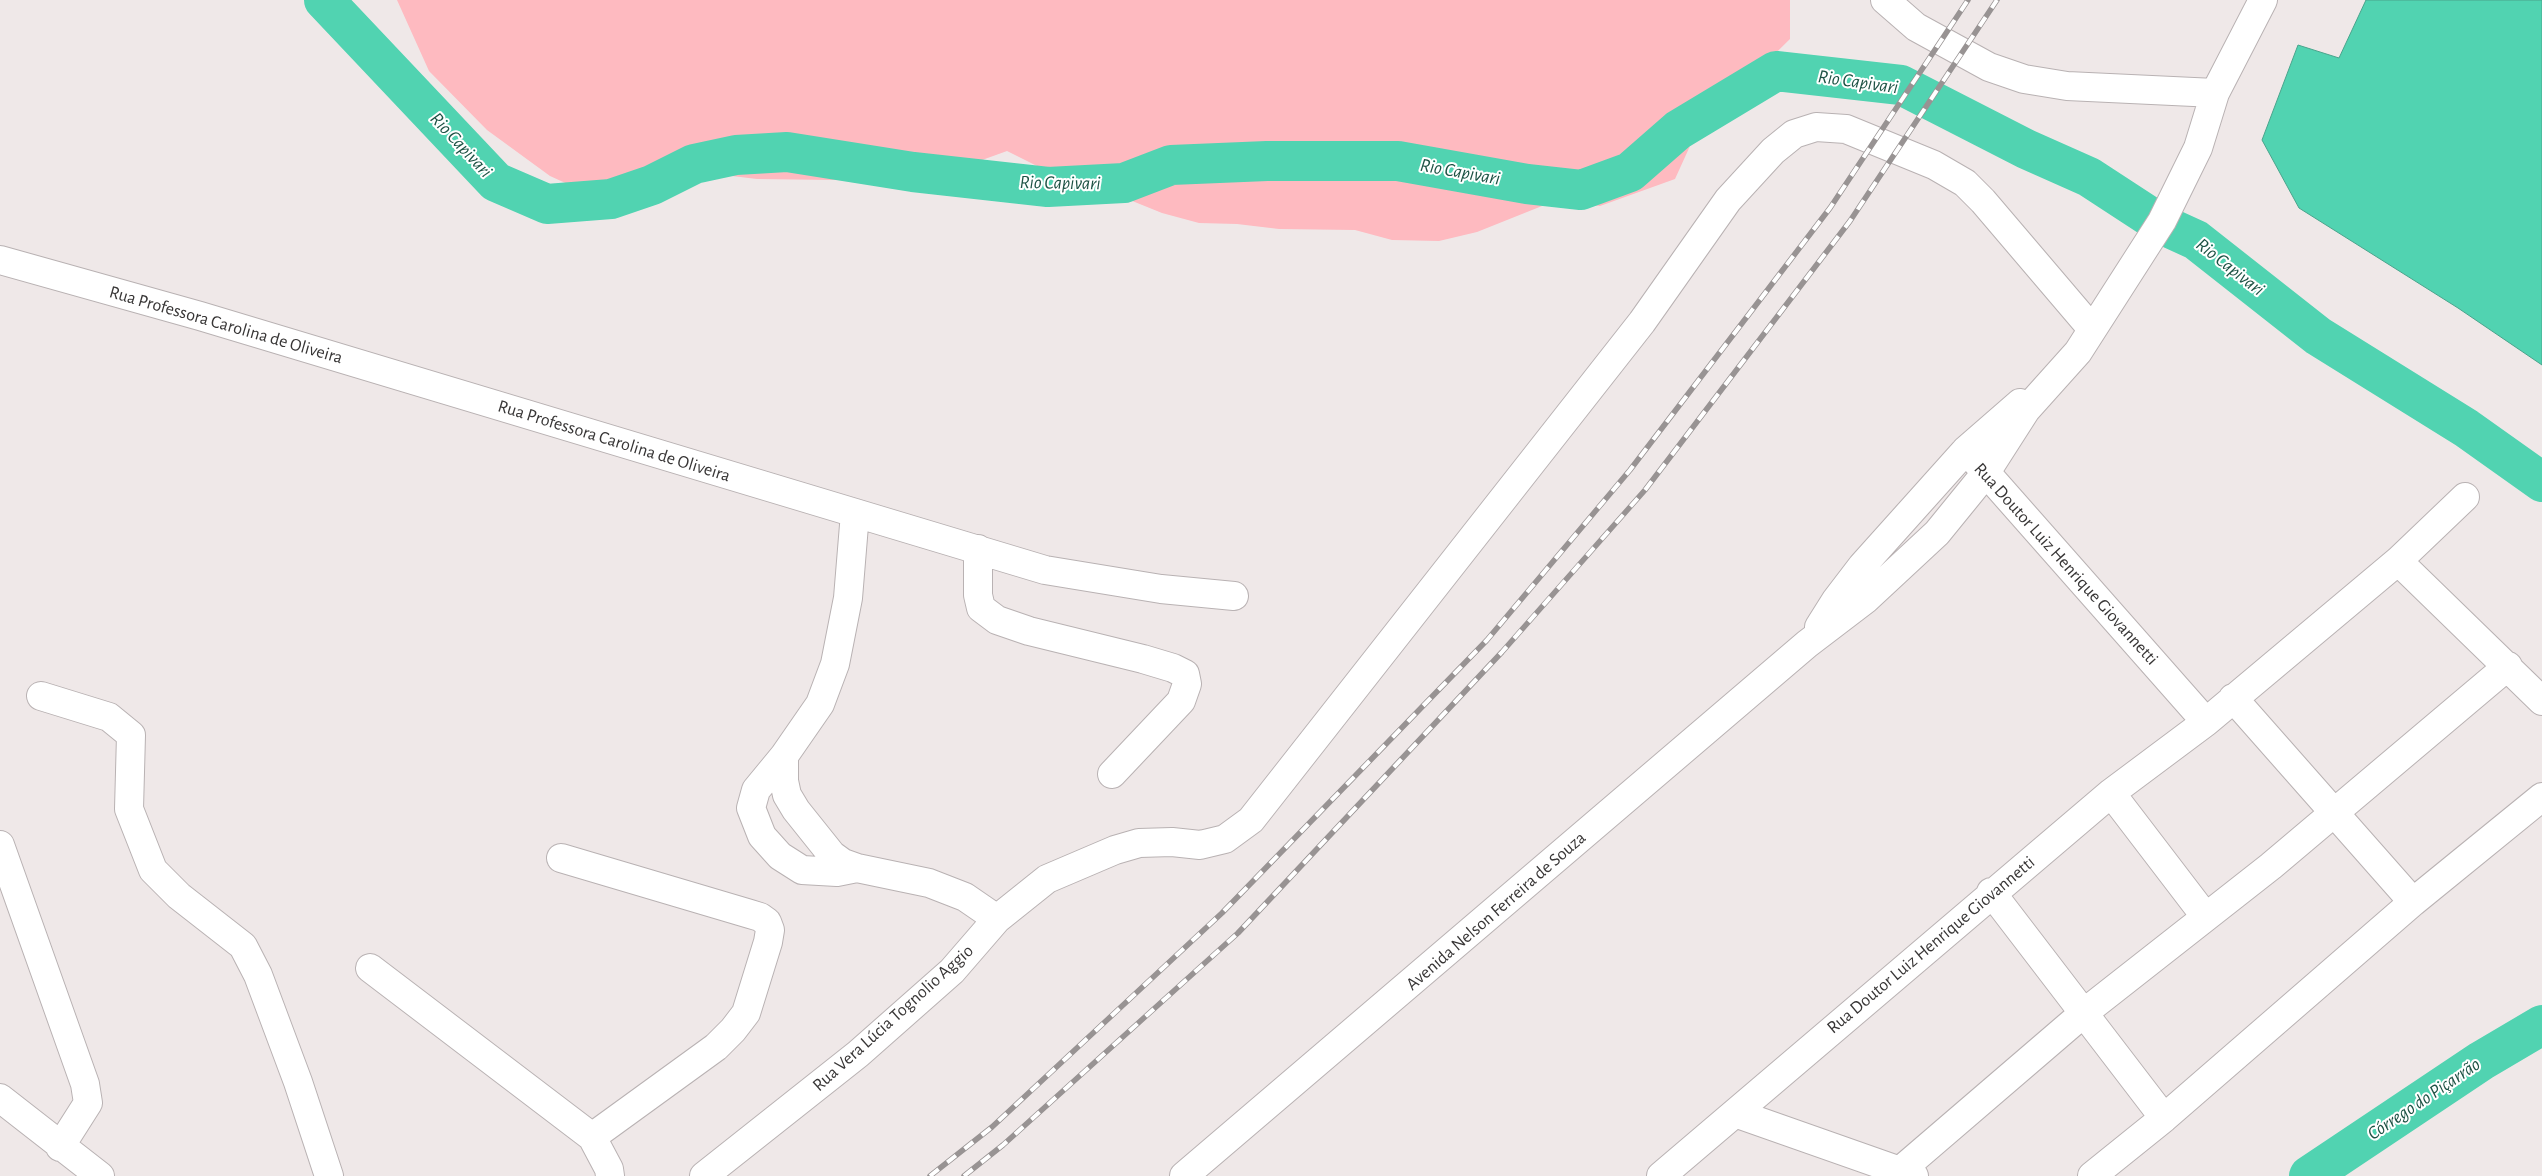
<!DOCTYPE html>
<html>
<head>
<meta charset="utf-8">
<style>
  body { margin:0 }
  canvas { display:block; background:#efe8e8 }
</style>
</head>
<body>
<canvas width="2542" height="1176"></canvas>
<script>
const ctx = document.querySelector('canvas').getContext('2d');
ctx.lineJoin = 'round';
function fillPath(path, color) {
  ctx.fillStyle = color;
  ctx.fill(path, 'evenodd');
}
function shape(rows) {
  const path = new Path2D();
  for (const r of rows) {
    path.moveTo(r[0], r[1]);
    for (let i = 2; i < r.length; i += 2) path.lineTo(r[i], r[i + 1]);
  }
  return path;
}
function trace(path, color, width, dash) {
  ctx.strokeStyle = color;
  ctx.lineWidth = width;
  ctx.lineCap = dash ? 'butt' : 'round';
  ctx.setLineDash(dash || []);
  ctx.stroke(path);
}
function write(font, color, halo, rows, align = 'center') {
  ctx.font = font + ' "Alegreya Sans",sans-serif';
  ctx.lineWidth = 4;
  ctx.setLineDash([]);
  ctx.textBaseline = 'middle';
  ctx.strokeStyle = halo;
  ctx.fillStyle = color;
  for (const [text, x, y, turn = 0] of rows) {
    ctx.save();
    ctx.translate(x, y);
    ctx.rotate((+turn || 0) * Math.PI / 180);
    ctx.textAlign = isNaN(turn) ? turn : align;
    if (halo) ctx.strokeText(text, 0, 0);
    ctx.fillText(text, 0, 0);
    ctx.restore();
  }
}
fillPath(shape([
  [397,0,1790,0,1790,39,1728,100,1703,110,1705,113,1675,179,1600,206,1557,200,1477,232,1439,241,1392,240,1355,230,1279,229,1237,224,1199,223,1162,213,1115,194,1063,179,1007,151,960,168,913,167,875,176,833,180,757,179,715,174,621,182,583,191,550,176,487,130,429,71]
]), '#febac0');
const water = shape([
  [2366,0,2542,0,2542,365,2458,308,2299,208,2262,140,2298,45,2339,58,2366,0]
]);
fillPath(water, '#51d3b1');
trace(water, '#4aa48c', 1);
trace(shape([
  [324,0,496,182,547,204,611,199,652,185,694,164,736,155,787,152,913,172,1048,187,1124,183,1171,165,1267,161,1398,161,1527,184,1581,190,1630,172,1678,130,1776,71,1901,85,2026,149,2089,177,2161,224,2196,240,2318,336,2466,428,2542,482],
  [2309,1176,2481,1061,2542,1025]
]), '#51d3b1', 40);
const minor = shape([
  [1885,0,1916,27,1989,67,2024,79,2067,86,2215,93],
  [0,260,200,316,1045,570,1161,589,1234,596],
  [855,513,848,598,835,664,820,704,784,756,784,781,787,795,796,810,832,855,843,863,857,868,929,883,965,897,997,919],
  [978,549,978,595,981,608,997,620,1029,631,1143,659,1173,668,1185,674,1187,684,1181,701,1112,774],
  [2398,561,2542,701],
  [1819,627,1836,600,1862,566,1966,450,2020,403],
  [41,696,109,717,131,735,129,809,153,870,179,896,243,946,258,975,298,1082,329,1176],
  [2233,698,2413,902],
  [2206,722,2398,561,2465,497],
  [784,756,756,790,751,808,762,836,780,856,802,870,837,872,857,868],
  [2111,793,2205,916],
  [0,845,85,1084,88,1103,60,1147],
  [561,858,750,914,760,917,767,922,770,930,768,942,746,1013,733,1030,716,1047,592,1137],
  [1991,892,2164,1118],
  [370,968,592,1137,609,1169,610,1176],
  [0,1098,100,1176],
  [1735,1113,1914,1176],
  [704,1176,858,1054,952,971,997,919,1047,879,1115,850,1139,843,1172,842,1200,845,1225,839,1251,820,1642,322,1728,200,1773,151,1794,134,1816,127,1846,129,1934,165,1965,183,1983,201,2092,329],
  [1184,1176,1807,644,1866,599,1937,533,1985,474,2026,410,2078,352,2162,221,2198,148,2215,93,2263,0],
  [1661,1176,2111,793,2206,722,1966,450],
  [1894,1176,2085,1012,2271,866,2508,666],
  [2092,1176,2164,1118,2413,902,2542,797]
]);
trace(minor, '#b9b2b3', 30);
trace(minor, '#fff', 28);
const rail = shape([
  [930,1176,992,1127,1222,913,1487,640,1630,470,1830,208,1968,0],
  [964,1176,1003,1145,1238,933,1502,652,1645,490,1850,221,1997,0]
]);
trace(rail, '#989393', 5.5);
trace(rail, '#fff', 4, [11]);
write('18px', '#383636', '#fff', [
  ["Rua Professora Carolina de Oliveira",226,325,16],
  ["Rua Professora Carolina de Oliveira",614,441,17],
  ["Rua Doutor Luiz Henrique Giovannetti",2066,564,48],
  ["Avenida Nelson Ferreira de Souza",1496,911,-41],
  ["Rua Doutor Luiz Henrique Giovannetti",1931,945,-40],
  ["Rua Vera Lúcia Tognolio Aggio",893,1018,-42]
]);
write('italic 19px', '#1d5244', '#fff', [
  ["Rio Capivari",1858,82,8],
  ["Rio Capivari",461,145,47],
  ["Rio Capivari",1460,172,10],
  ["Rio Capivari",1060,183,1],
  ["Rio Capivari",2230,267,38],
  ["Córrego do Piçarrão",2424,1099,-34]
]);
</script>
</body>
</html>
